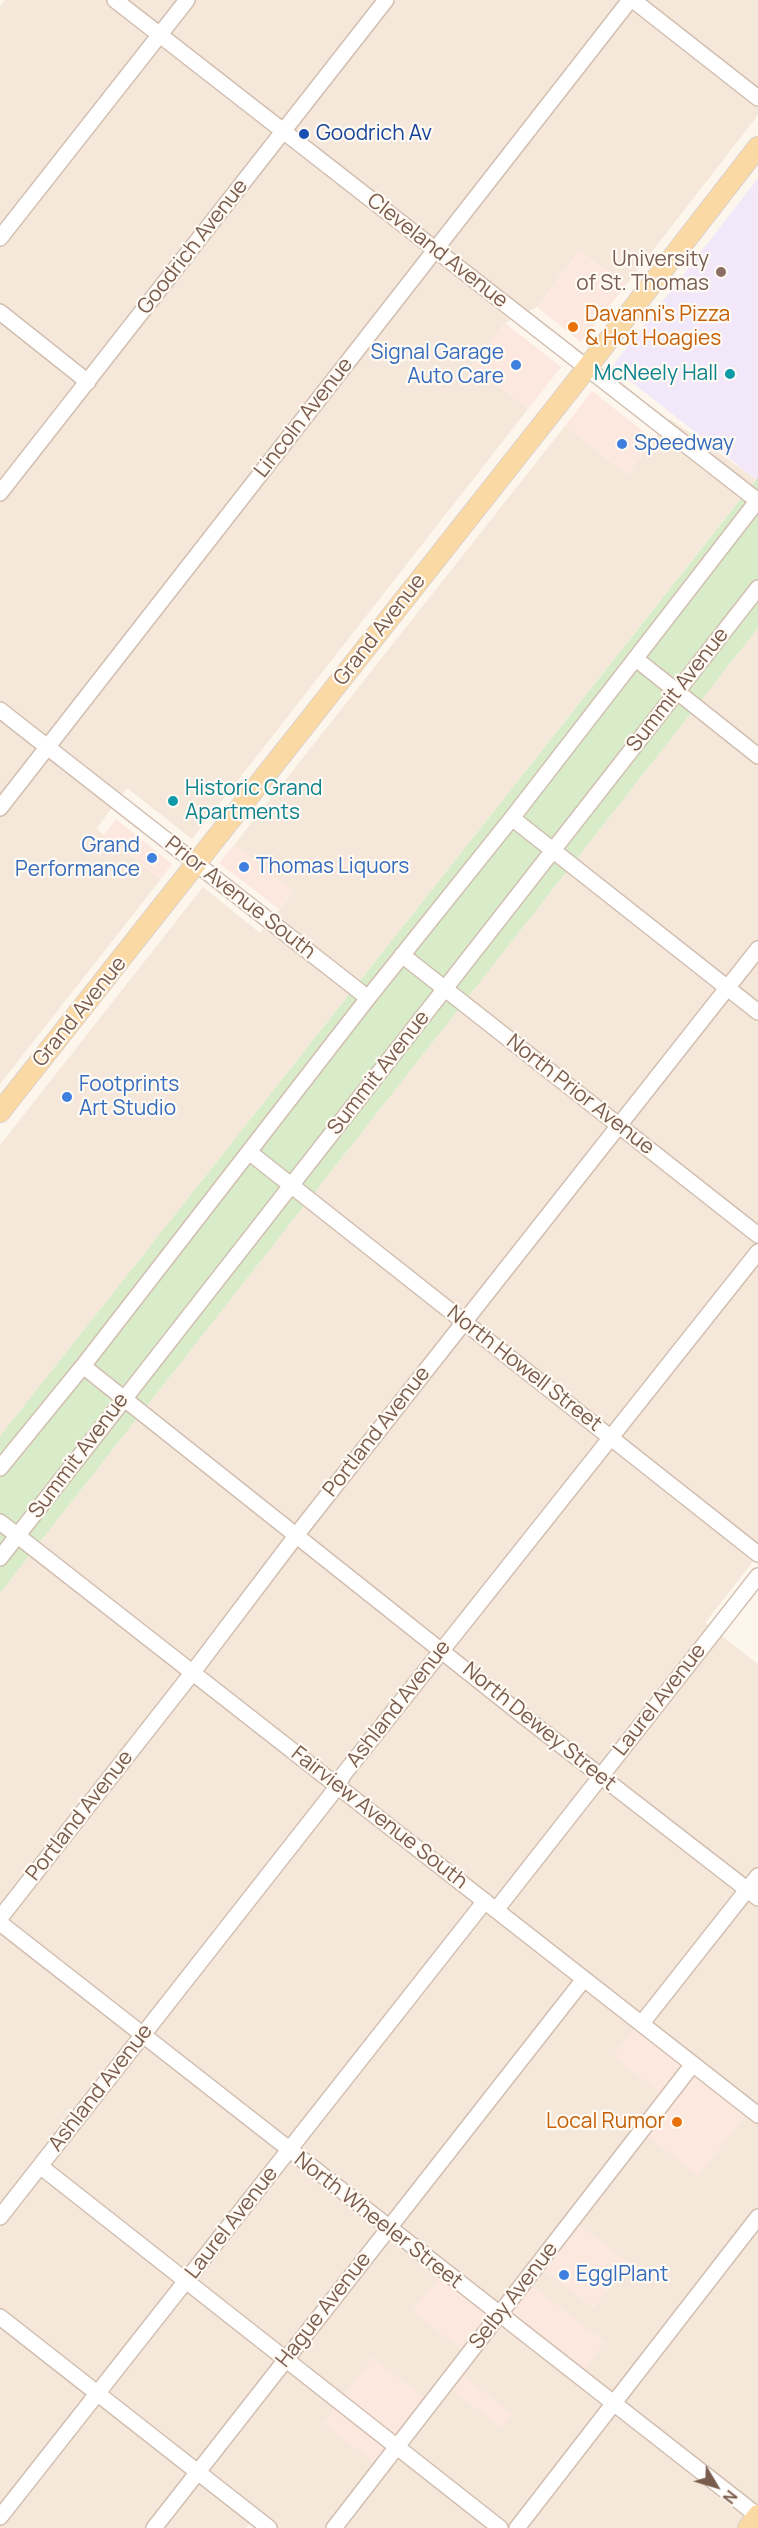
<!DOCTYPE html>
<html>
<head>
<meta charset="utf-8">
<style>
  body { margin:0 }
  #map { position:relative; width:758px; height:2528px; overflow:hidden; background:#fdf6ec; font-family:Manrope,sans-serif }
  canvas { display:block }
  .north { position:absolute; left:686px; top:2456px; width:60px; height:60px; -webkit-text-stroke:4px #fffaf3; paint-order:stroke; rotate:128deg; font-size:16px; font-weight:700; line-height:24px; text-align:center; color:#7a5c4d }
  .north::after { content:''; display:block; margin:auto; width:21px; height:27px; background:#7a5c4d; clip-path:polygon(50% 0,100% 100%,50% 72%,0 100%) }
</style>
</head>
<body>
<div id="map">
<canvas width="758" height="2528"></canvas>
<div class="north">N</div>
</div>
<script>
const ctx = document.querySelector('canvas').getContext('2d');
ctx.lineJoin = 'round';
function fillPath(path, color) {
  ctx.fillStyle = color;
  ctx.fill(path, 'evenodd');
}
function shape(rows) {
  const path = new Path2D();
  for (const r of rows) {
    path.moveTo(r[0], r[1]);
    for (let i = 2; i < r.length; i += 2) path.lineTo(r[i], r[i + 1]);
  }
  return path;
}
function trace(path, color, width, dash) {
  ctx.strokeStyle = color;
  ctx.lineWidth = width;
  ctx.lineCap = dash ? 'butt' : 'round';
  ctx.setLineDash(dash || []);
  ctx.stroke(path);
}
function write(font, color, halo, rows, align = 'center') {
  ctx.font = font + ' Manrope,sans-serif';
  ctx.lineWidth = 4.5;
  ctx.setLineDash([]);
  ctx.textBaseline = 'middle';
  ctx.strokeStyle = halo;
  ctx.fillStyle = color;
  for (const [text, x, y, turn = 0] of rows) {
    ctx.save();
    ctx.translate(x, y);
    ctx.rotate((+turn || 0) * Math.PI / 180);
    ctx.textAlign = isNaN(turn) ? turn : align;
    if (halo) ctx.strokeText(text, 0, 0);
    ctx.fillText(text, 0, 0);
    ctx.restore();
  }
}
fillPath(shape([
  [5,0,758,0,758,115,626,285,579,251,537,307,505,323,472,365,528,409,192,839,127,788,96,829,161,879,0,1084,0,6],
  [670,419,756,479,0,1436,0,1145,203,887,260,933,293,892,234,845,565,426,627,474],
  [758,628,758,1555,705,1623,758,1664,758,2528,270,2528,256,2516,246,2528,0,2528,0,1593]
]), '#f5e8da');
fillPath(shape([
  [579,251,626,285,581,342,537,307],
  [505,323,561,367,528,409,472,365],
  [592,391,654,440,627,474,565,426],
  [116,819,172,864,161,879,104,835],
  [234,845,293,891,279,909,219,863],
  [640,2022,751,2108,698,2176,638,2129,664,2096,613,2056],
  [572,2219,629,2263,594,2308,537,2265],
  [445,2271,499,2313,525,2281,605,2342,580,2375,500,2313,468,2354,412,2311],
  [373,2357,433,2405,382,2468,323,2424],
  [456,2370,512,2414,501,2428,444,2384]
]), '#fde8e0');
fillPath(shape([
  [758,178,758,481,612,367]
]), '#f3e8fa');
fillPath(shape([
  [758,477,758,628,0,1593,0,1436]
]), '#d8ecc9');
const minor = shape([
  [115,0,758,501],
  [633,0,758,98],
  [0,238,187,0],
  [0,312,88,382],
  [0,493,386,0],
  [636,659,758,756],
  [0,710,368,998],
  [0,808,630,0],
  [512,818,758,1012],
  [402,955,758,1235],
  [249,1152,758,1554],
  [83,1366,522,1715,758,1898],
  [0,1468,83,1366,368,998,512,818,758,500],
  [0,1522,758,2115],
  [0,1558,758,588],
  [496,1910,758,1576],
  [0,1918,193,1672,305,1524,758,949],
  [0,1923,758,2516],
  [642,2023,758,1876],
  [40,2166,500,2528],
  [0,2217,338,1786,343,1775,758,1252],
  [0,2317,269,2528],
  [0,2517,485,1901],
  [154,2528,584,1979],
  [334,2528,693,2064],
  [517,2528,758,2217]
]);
const major = shape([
  [0,1112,579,378,758,147],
  [748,2528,758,2515]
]);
trace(minor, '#d1beb0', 18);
trace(major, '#dad1cd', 22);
trace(minor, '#fff', 15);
trace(major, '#fbd9a5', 20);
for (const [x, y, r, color] of [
  [304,134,6,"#1a4fb4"],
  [721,272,6,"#8d6e63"],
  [573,327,6,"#e8710a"],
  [516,365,6,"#3f7fe0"],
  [730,374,6,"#0f9aa8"],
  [622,444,6,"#3f7fe0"],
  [173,801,6,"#0f9aa8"],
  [152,858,6,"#3f7fe0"],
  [244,867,6,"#3f7fe0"],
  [67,1097,6,"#3f7fe0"],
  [677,2122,6,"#e8710a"],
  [564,2275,6,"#3f7fe0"]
]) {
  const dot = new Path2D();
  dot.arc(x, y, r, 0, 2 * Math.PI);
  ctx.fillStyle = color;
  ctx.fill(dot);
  trace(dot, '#fffaf3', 2);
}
write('21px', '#164399', '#fffaf3', [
  ["Goodrich Av",316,134]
], 'left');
write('21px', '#7a5c4d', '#fffaf3', [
  ["Goodrich Avenue",193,247,-52],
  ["Cleveland Avenue",437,251,38],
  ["Lincoln Avenue",304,418,-52],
  ["Grand Avenue",380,630,-52],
  ["Summit Avenue",678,690,-52],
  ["Prior Avenue South",240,898,38],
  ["Grand Avenue",80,1012,-51],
  ["Summit Avenue",379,1073,-52],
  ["North Prior Avenue",580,1095,38],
  ["North Howell Street",524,1369,38],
  ["Portland Avenue",377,1432,-52],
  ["Summit Avenue",79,1456,-53],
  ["Laurel Avenue",660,1700,-52],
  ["Ashland Avenue",399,1704,-52],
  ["North Dewey Street",539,1727,39],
  ["Portland Avenue",80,1816,-52],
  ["Fairview Avenue South",379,1818,38],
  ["Ashland Avenue",101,2088,-52],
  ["North Wheeler Street",378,2221,38],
  ["Laurel Avenue",232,2223,-52],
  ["Selby Avenue",514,2296,-52],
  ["Hague Avenue",324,2310,-52]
]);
write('21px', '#785e54', '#fffaf3', [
  ["University",709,260],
  ["of St. Thomas",709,284]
], 'right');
write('21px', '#c56008', '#fffaf3', [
  ["Davanni's Pizza",585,315],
  ["& Hot Hoagies",585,339],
  ["Local Rumor",665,2122,"right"]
], 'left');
write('21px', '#366cbe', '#fffaf3', [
  ["Signal Garage",504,353,"right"],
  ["Auto Care",504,377,"right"],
  ["Speedway",634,444],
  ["Grand",140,846,"right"],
  ["Performance",140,870,"right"],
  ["Thomas Liquors",256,867],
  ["Footprints",79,1085],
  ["Art Studio",79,1109],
  ["Egg|Plant",576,2275]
], 'left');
write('21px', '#0d838f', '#fffaf3', [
  ["McNeely Hall",718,374],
  ["Historic Grand",185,789,"left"],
  ["Apartments",185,813,"left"]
], 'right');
</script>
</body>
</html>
